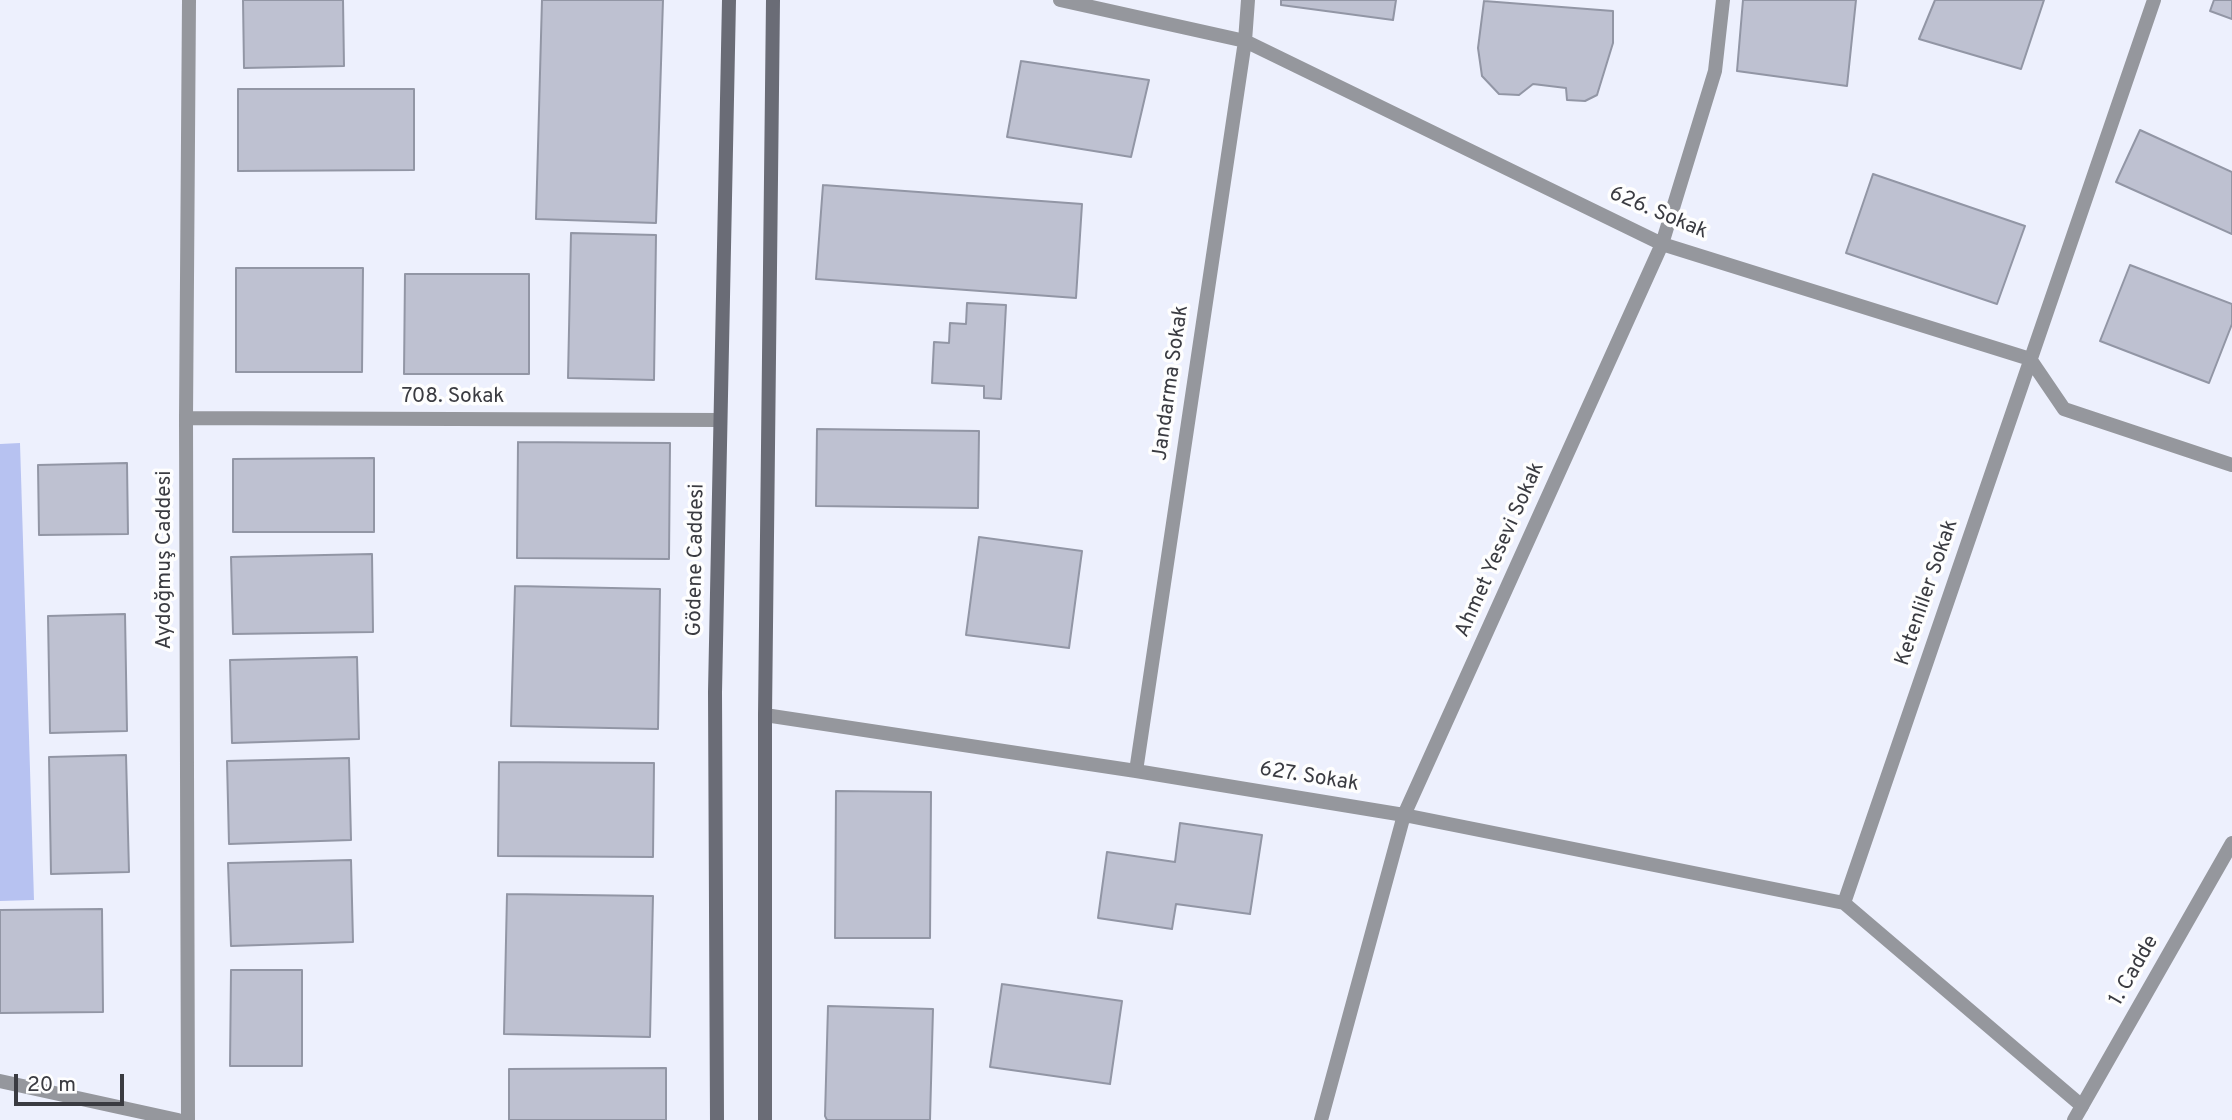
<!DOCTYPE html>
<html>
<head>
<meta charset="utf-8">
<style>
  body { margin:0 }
  #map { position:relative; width:2232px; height:1120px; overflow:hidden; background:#edf0fd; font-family:Overpass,sans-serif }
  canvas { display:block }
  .scale { position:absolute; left:14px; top:1074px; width:110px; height:32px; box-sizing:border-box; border:4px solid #3a3b41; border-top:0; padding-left:9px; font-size:21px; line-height:24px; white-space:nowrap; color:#3a3b41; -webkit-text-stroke:5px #fefefe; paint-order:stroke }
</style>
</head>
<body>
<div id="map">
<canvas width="2232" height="1120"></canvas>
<div class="scale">20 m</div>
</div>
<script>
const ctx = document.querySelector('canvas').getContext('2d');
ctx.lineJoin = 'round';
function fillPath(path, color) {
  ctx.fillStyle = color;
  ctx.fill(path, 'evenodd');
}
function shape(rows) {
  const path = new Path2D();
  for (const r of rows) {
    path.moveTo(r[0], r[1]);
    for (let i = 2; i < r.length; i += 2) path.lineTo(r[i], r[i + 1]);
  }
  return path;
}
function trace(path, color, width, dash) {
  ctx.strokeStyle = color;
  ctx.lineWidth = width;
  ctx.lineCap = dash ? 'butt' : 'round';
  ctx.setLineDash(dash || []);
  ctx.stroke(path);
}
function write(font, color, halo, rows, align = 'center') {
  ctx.font = font + ' Overpass,sans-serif';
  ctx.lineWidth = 7;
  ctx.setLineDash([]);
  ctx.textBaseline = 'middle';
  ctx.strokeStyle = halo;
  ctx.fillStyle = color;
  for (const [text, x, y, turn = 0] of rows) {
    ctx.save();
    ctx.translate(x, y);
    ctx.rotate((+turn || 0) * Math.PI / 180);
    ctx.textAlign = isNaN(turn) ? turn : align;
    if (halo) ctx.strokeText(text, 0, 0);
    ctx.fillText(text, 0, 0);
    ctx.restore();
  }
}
fillPath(shape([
  [20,443,34,900,0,901,0,444]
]), '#b7c2f1');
const building = shape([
  [243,0,343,0,344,66,244,68,243,0],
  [542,0,663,0,656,223,536,219,542,0],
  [1281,0,1396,0,1393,20,1281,5,1281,0],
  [1743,0,1856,0,1847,86,1737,71,1743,0],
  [1935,0,2044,0,2021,69,1919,39,1935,0],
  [2214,0,2232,0,2232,19,2210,11,2214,0],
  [1484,1,1613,11,1613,43,1597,95,1585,101,1567,100,1566,88,1533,84,1519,95,1499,94,1482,76,1478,48,1484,1],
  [1021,61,1149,80,1131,157,1007,137,1021,61],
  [238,89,414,89,414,170,238,171,238,89],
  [2140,130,2232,172,2232,234,2116,182,2140,130],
  [1873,174,2025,226,1997,304,1846,253,1873,174],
  [823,185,1082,204,1076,298,816,279,823,185],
  [571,233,656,235,654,380,568,378,571,233],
  [2130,265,2232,304,2232,324,2209,383,2100,341,2130,265],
  [236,268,363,268,362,372,236,372,236,268],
  [405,274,529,274,529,374,404,374,405,274],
  [967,303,1006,305,1001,399,984,398,984,386,932,383,934,342,949,343,950,323,966,324,967,303],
  [817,429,979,431,978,508,816,506,817,429],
  [518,442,670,443,669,559,517,558,518,442],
  [374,458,374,532,233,532,233,459,374,458],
  [127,463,128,534,39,535,38,465,127,463],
  [979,537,1082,551,1069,648,966,635,979,537],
  [372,554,373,632,233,634,231,557,372,554],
  [515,586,660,589,658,729,511,726,515,586],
  [125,614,127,731,50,733,48,616,125,614],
  [357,657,359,739,232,743,230,660,357,657],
  [126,755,129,872,51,874,49,757,126,755],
  [349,758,351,840,229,844,227,761,349,758],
  [499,762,654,763,653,857,498,856,499,762],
  [836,791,931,792,930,938,835,938,836,791],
  [1180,823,1262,835,1250,914,1176,904,1172,929,1098,918,1107,852,1175,862,1180,823],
  [351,860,353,942,231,946,228,863,351,860],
  [507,894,653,896,650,1037,504,1034,507,894],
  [102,909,103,1012,0,1013,0,910,102,909],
  [231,970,302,970,302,1066,230,1066,231,970],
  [1002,984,1122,1001,1110,1084,990,1067,1002,984],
  [828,1006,933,1009,930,1120,827,1120,825,1116,828,1006],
  [666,1068,666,1120,509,1120,509,1069,666,1068]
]);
fillPath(building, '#bec1d1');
trace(building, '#9296a5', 2);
trace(shape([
  [1060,0,1245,41,1662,244,2030,359,2064,409,2232,465],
  [186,418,720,420],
  [765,715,1136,771,1404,815,1844,903],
  [1136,771,1245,41,1248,0],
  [2082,1106,1844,903,2154,0],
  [188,1120,186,418,189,0],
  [1321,1120,1404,815,1662,244,1715,71,1723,0]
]), '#95979d', 14);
trace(shape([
  [0,1081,178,1120],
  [2074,1120,2232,843]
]), '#95979d', 14);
trace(shape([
  [717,1120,715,692,729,0],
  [765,1120,765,715,773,0]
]), '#6a6c76', 14);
write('21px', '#3a3b41', '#fefefe', [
  ["626. Sokak",1658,214,23],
  ["Jandarma Sokak",1172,383,-82],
  ["708. Sokak",453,398],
  ["Ahmet Yesevi Sokak",1501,550,-66],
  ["Aydoğmuş Caddesi",166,560,-90],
  ["Gödene Caddesi",697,560,-89],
  ["Ketenliler Sokak",1928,593,-71],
  ["627. Sokak",1309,778,9],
  ["1. Cadde",2135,971,-60]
]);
</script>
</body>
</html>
